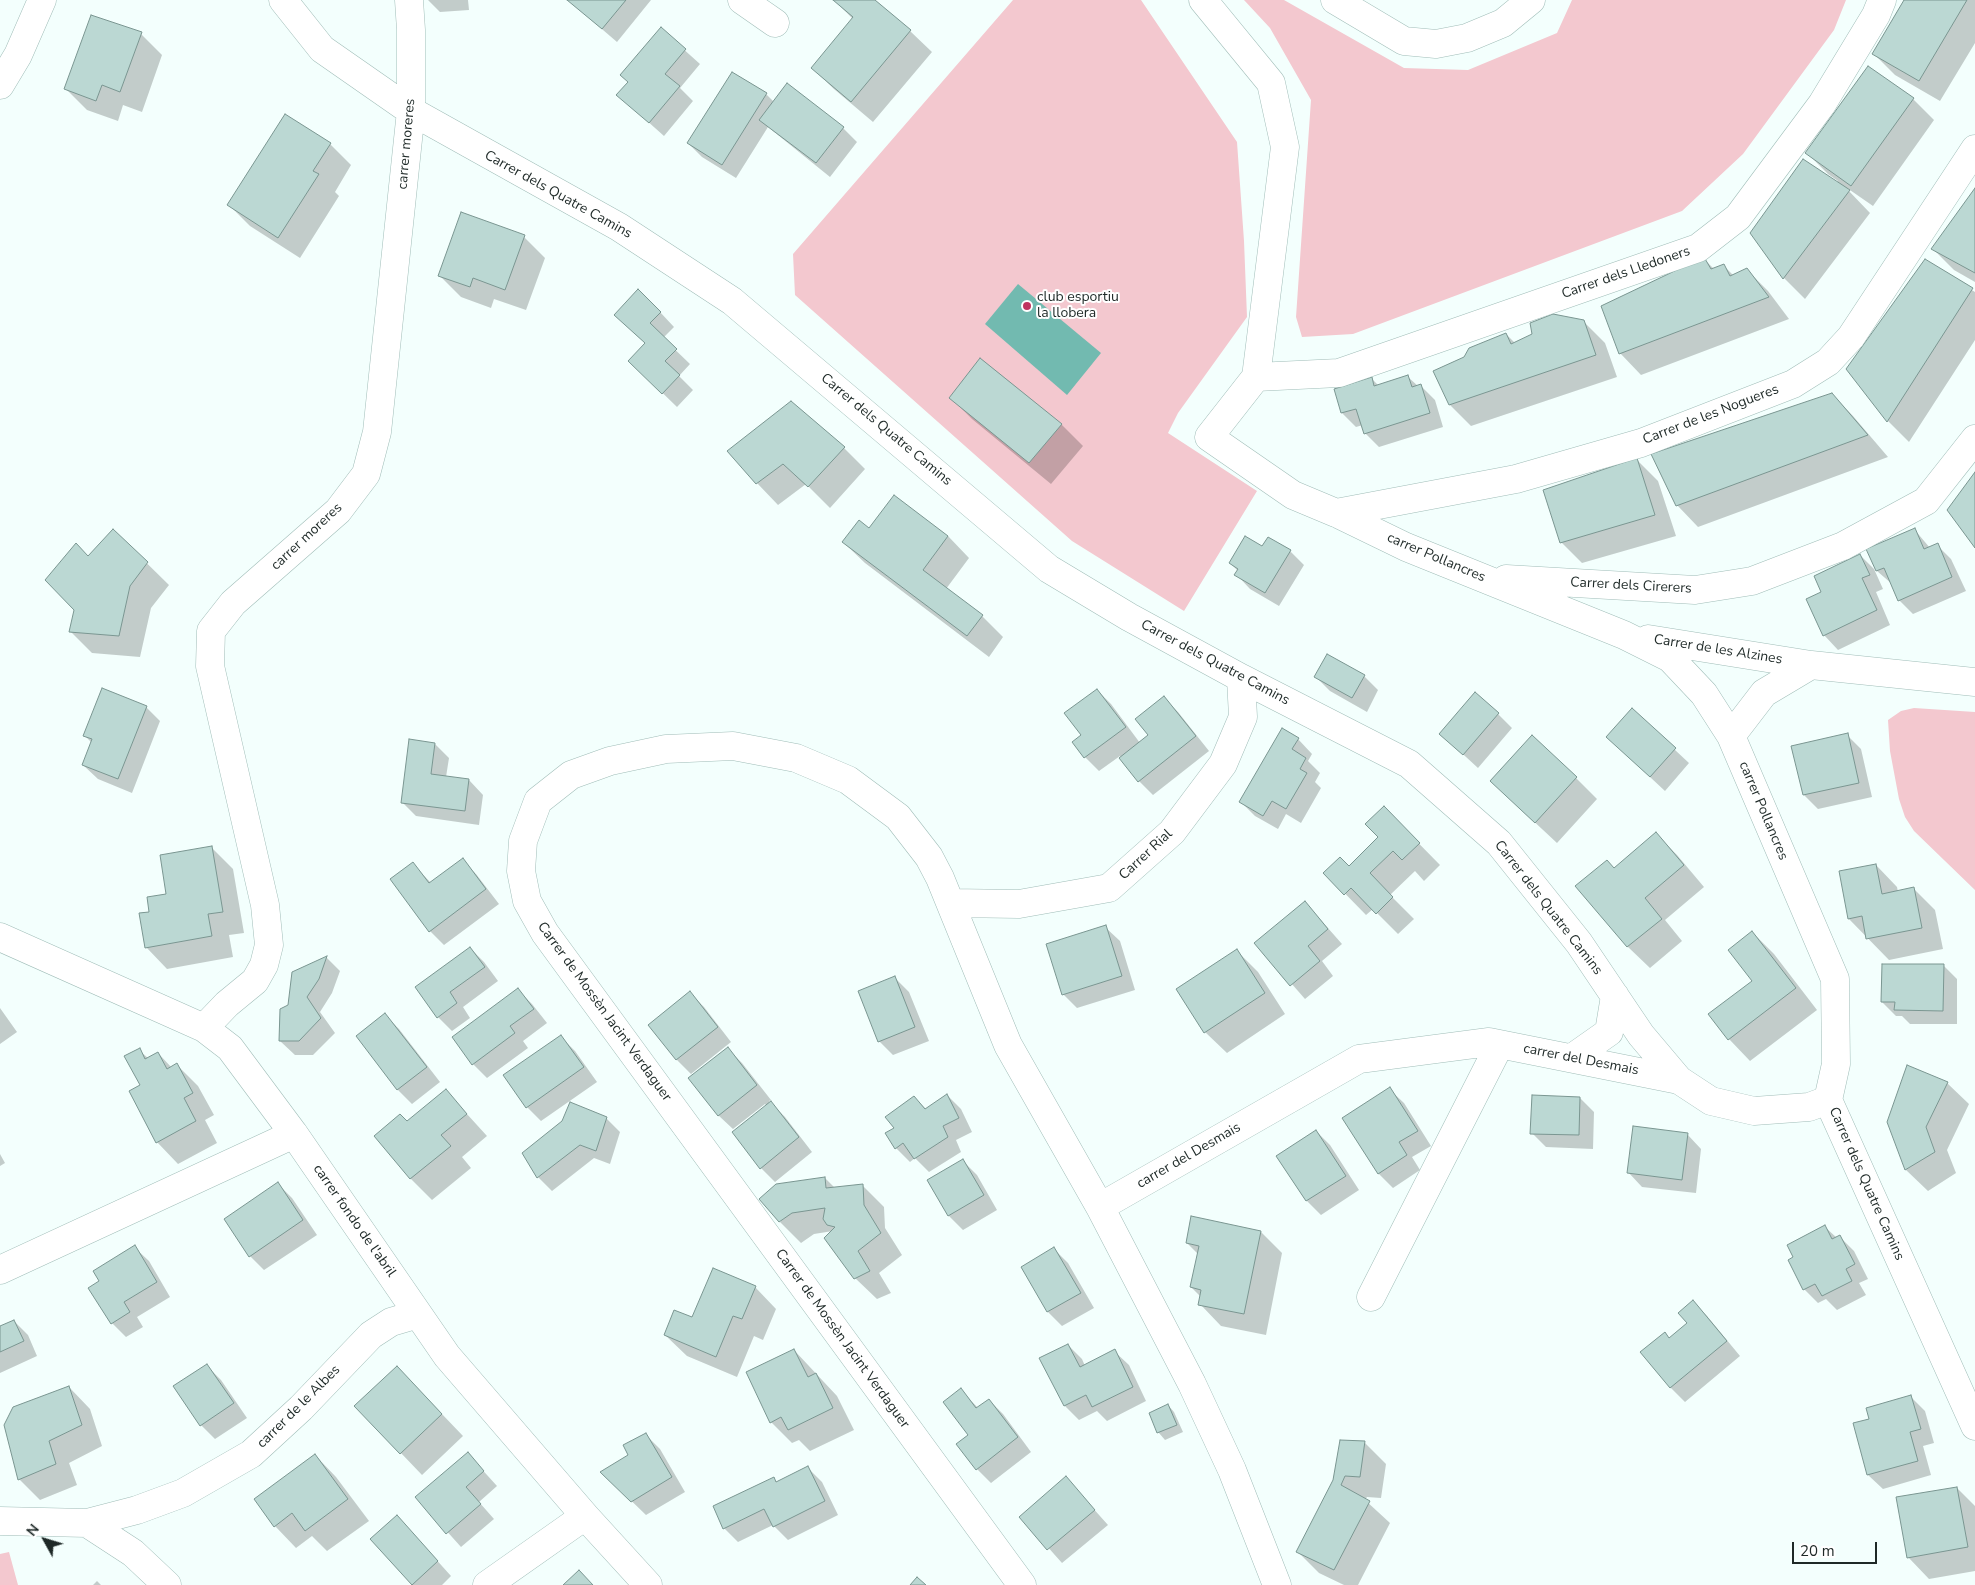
<!DOCTYPE html>
<html>
<head>
<meta charset="utf-8">
<style>
  body { margin:0 }
  #map { position:relative; width:1975px; height:1585px; overflow:hidden; background:#f3fffd; font-family:"Nunito Sans",sans-serif }
  canvas { display:block }
  .north { position:absolute; left:20px; top:1515px; width:50px; height:50px; -webkit-text-stroke:4px #fff; paint-order:stroke; rotate:309deg; font-size:14px; font-weight:700; line-height:20px; text-align:center; color:#1e2927 }
  .north::after { content:''; display:block; margin:auto; width:18px; height:22px; background:#1e2927; clip-path:polygon(50% 0,100% 100%,50% 72%,0 100%) }
  .scale { position:absolute; left:1792px; top:1542px; width:85px; height:22px; box-sizing:border-box; border:2px solid #1e2927; border-top:0; padding-left:6px; font-size:15px; line-height:18px; white-space:nowrap; color:#1e2927; -webkit-text-stroke:4px #fff; paint-order:stroke }
</style>
</head>
<body>
<div id="map">
<canvas width="1975" height="1585"></canvas>
<div class="north">N</div>
<div class="scale">20 m</div>
</div>
<script>
const ctx = document.querySelector('canvas').getContext('2d');
ctx.lineJoin = 'round';
function fillPath(path, color) {
  ctx.fillStyle = color;
  ctx.fill(path, 'evenodd');
}
function shape(rows) {
  const path = new Path2D();
  for (const r of rows) {
    path.moveTo(r[0], r[1]);
    for (let i = 2; i < r.length; i += 2) path.lineTo(r[i], r[i + 1]);
  }
  return path;
}
function trace(path, color, width, dash) {
  ctx.strokeStyle = color;
  ctx.lineWidth = width;
  ctx.lineCap = dash ? 'butt' : 'round';
  ctx.setLineDash(dash || []);
  ctx.stroke(path);
}
function write(font, color, halo, rows, align = 'center') {
  ctx.font = font + ' "Nunito Sans",sans-serif';
  ctx.lineWidth = 4;
  ctx.setLineDash([]);
  ctx.textBaseline = 'middle';
  ctx.strokeStyle = halo;
  ctx.fillStyle = color;
  for (const [text, x, y, turn = 0] of rows) {
    ctx.save();
    ctx.translate(x, y);
    ctx.rotate((+turn || 0) * Math.PI / 180);
    ctx.textAlign = isNaN(turn) ? turn : align;
    if (halo) ctx.strokeText(text, 0, 0);
    ctx.fillText(text, 0, 0);
    ctx.restore();
  }
}
fillPath(shape([
  [1013,0,1141,0,1237,142,1244,241,1247,317,1178,413,1168,433,1257,491,1184,611,1072,541,795,295,793,254],
  [1244,0,1284,0,1404,68,1468,70,1557,33,1572,0,1846,0,1834,30,1743,154,1682,211,1353,334,1302,337,1296,317,1311,100,1270,28],
  [1914,708,1975,712,1975,890,1914,831,1905,817,1899,799,1890,751,1888,720,1901,711],
  [9,1552,18,1585,0,1585,0,1554]
]), '#f3c8cf');
fillPath(shape([
  [1018,284,1101,353,1067,395,985,324]
]), '#72bab0');
fillPath(shape([
  [428,0,468,0,469,10,440,12],
  [568,0,651,0,617,42],
  [834,0,873,0,910,31,932,52,873,122,834,89,812,68,853,19],
  [1906,0,1975,0,1975,43,1940,101,1895,75,1874,54],
  [661,29,700,64,680,88,693,101,664,136,618,95,629,82],
  [141,34,162,55,142,112,123,105,118,121,87,110,66,89],
  [766,94,774,102,843,128,857,142,830,177,768,127,736,178,702,157,688,143],
  [1913,99,1934,120,1873,206,1847,188,1847,189,1870,213,1805,299,1784,278,1751,233,1837,183,1838,181,1828,174,1807,153],
  [330,144,351,165,335,192,339,196,300,258,250,226,229,205],
  [1975,190,1975,282,1954,270,1933,249],
  [524,237,545,258,526,310,494,299,491,308,461,297,439,275],
  [1704,259,1714,269,1724,266,1734,276,1747,270,1768,291,1789,319,1641,375,1620,353],
  [1925,261,1975,292,1975,340,1909,442,1888,421,1848,369],
  [660,312,674,327,663,338,690,364,679,376,693,390,677,407,644,375,646,344,630,329],
  [1583,321,1605,343,1617,377,1471,426,1450,405,1465,358,1506,334,1515,343],
  [981,359,1062,425,1083,446,1051,484,972,419,951,398],
  [1408,377,1418,386,1421,386,1435,400,1443,427,1379,447,1365,433,1363,425,1356,427,1342,413,1335,389,1371,378,1379,386],
  [1832,394,1853,416,1888,457,1698,527,1677,505],
  [791,402,844,448,865,469,830,508,806,484,778,505,757,483],
  [1636,459,1658,481,1676,536,1582,563,1561,542],
  [869,529,948,536,969,558,946,589,982,616,1003,637,989,657,865,563,843,542],
  [1914,529,1930,548,1937,545,1951,559,1966,591,1913,614,1899,600,1892,584,1877,571,1868,550],
  [113,530,169,585,151,608,140,657,92,653,70,631,89,557],
  [1263,548,1290,551,1304,565,1279,606,1250,589,1236,574,1238,571,1230,563],
  [1860,555,1874,569,1883,589,1876,592,1890,625,1838,650,1824,635,1823,593],
  [1364,676,1378,690,1367,712,1330,691,1316,677],
  [1097,690,1111,704,1140,743,1149,735,1164,698,1178,712,1209,751,1153,795,1139,781,1120,756,1099,771,1085,757,1082,735],
  [146,707,160,721,132,793,98,779,83,765,92,743,84,735],
  [1632,710,1689,763,1665,791,1607,737],
  [1498,714,1512,728,1478,768,1441,734],
  [1847,735,1861,749,1872,797,1818,809,1804,795,1793,747],
  [1298,739,1312,754,1308,761,1320,773,1315,782,1321,788,1301,823,1286,814,1278,829,1255,816,1241,802],
  [410,741,435,744,449,758,446,777,469,780,483,795,479,825,416,816,402,802],
  [1576,778,1597,799,1557,843,1513,802],
  [1384,808,1440,865,1424,881,1415,871,1390,895,1414,919,1398,934,1373,909,1366,915,1325,873,1349,868,1379,837],
  [1656,834,1677,855,1704,887,1665,920,1682,941,1650,968,1628,947,1577,886,1615,869],
  [212,848,233,869,244,933,229,935,233,957,167,969,146,947,150,913],
  [462,860,476,874,499,904,444,945,430,931,413,864,431,883],
  [1876,865,1897,887,1898,892,1914,889,1935,910,1943,949,1889,960,1849,919],
  [1305,902,1342,944,1322,961,1333,976,1305,999,1256,943],
  [1105,927,1120,941,1135,990,1077,1008,1063,994],
  [1752,932,1774,954,1817,1010,1750,1061,1729,1039,1753,981],
  [470,948,484,962,498,981,463,1007,470,1018,452,1031,438,1017],
  [1237,951,1258,972,1285,1014,1227,1053,1205,1032],
  [326,957,340,971,332,993,320,1012,335,1033,313,1055,295,1055,280,1041,289,1006],
  [1943,965,1957,979,1957,1024,1910,1024,1902,1016,1896,1016,1882,1002],
  [895,978,909,992,929,1041,893,1055,879,1041],
  [518,990,532,1004,547,1023,523,1041,528,1048,487,1078,473,1064],
  [690,993,704,1007,731,1042,691,1074,677,1060,650,1025],
  [0,1008,17,1032,0,1044],
  [385,1015,399,1029,440,1082,412,1104,398,1090,358,1036],
  [561,1037,575,1051,597,1082,541,1121,527,1107],
  [728,1049,742,1063,771,1100,769,1101,785,1117,812,1152,775,1182,761,1168,767,1106,765,1104,733,1129,718,1115],
  [139,1050,149,1059,158,1053,172,1068,177,1065,198,1086,214,1115,205,1120,217,1143,178,1164,157,1142,142,1086],
  [1947,1083,1969,1104,1947,1150,1956,1173,1928,1191,1906,1170,1888,1122],
  [1389,1089,1404,1103,1431,1146,1412,1157,1420,1170,1393,1188,1379,1174,1344,1118],
  [446,1091,487,1136,462,1157,471,1168,432,1200,411,1179,376,1136,408,1122],
  [947,1095,961,1109,972,1132,956,1140,961,1152,929,1172,915,1158,910,1162,896,1148,896,1128,914,1097,926,1109],
  [1580,1098,1594,1112,1593,1149,1546,1147,1532,1133],
  [606,1118,620,1132,610,1164,594,1158,552,1191,538,1177],
  [1316,1131,1330,1145,1359,1190,1321,1215,1307,1201,1278,1156],
  [1687,1134,1701,1149,1696,1193,1642,1187,1628,1172],
  [0,1154,5,1163,0,1166],
  [963,1161,977,1175,997,1210,963,1230,949,1216,929,1180],
  [825,1178,835,1188,862,1185,884,1207,885,1228,902,1255,879,1273,891,1293,877,1299,855,1278,833,1231,814,1234,801,1243,780,1222],
  [278,1184,292,1198,317,1235,264,1270,250,1256],
  [1825,1227,1837,1238,1840,1237,1854,1251,1868,1279,1859,1283,1866,1295,1837,1310,1826,1299,1818,1303,1804,1289,1794,1258],
  [1261,1232,1282,1253,1266,1335,1221,1326,1200,1304,1201,1297,1191,1287,1198,1254,1187,1243],
  [134,1247,149,1261,170,1297,137,1317,143,1327,126,1337,112,1323,101,1281],
  [1054,1249,1068,1263,1094,1308,1062,1326,1048,1312,1023,1267],
  [755,1287,776,1309,763,1340,754,1336,737,1377,687,1356,665,1335,692,1319],
  [1693,1302,1707,1316,1740,1356,1685,1402,1670,1387,1670,1339,1688,1324],
  [14,1321,28,1335,37,1356,0,1373,0,1328],
  [1068,1345,1082,1359,1085,1366,1114,1351,1129,1365,1146,1401,1107,1421,1097,1411,1079,1420,1065,1406,1041,1359],
  [794,1350,837,1396,854,1430,810,1451,799,1440,792,1443,771,1422],
  [207,1366,221,1380,247,1418,215,1439,201,1425],
  [69,1387,90,1409,102,1446,69,1463,77,1485,40,1500,19,1479],
  [418,1389,463,1436,422,1475,356,1406],
  [961,1390,978,1408,989,1400,1003,1414,1031,1452,991,1483,977,1469],
  [1911,1397,1925,1411,1934,1443,1923,1446,1931,1475,1883,1489,1868,1475,1871,1419],
  [1168,1405,1174,1412,1183,1432,1165,1440,1159,1433,1150,1413],
  [646,1435,660,1449,685,1492,646,1515,616,1486,630,1455],
  [1364,1442,1386,1464,1381,1498,1367,1497,1365,1500,1390,1523,1358,1585,1344,1585,1319,1573,1298,1552],
  [468,1454,497,1486,479,1502,494,1519,461,1547,417,1498],
  [315,1455,336,1477,369,1521,327,1551,312,1536,296,1548,275,1526,255,1499],
  [808,1468,822,1482,838,1515,788,1540,773,1525,738,1542,724,1528,773,1479,778,1483],
  [1066,1478,1108,1525,1062,1563,1021,1517],
  [1957,1488,1975,1506,1975,1571,1929,1579,1908,1557],
  [397,1516,451,1576,442,1585,413,1585,372,1539],
  [97,1581,101,1585,93,1585]
]), '#0003');
const building = shape([
  [567,0,626,0,602,29,567,0],
  [833,0,875,0,911,30,851,102,811,68,853,17,833,0],
  [1904,0,1967,0,1919,81,1872,54,1904,0],
  [91,15,142,32,120,92,102,85,96,101,64,89,91,15],
  [661,27,686,49,665,74,680,86,649,123,616,95,628,82,620,75,661,27],
  [1868,66,1914,98,1851,186,1805,153,1868,66],
  [732,72,767,93,722,165,687,143,732,72],
  [787,83,844,127,816,163,759,120,787,83],
  [285,114,331,143,313,171,319,174,278,238,227,205,285,114],
  [1803,159,1850,190,1783,279,1750,233,1803,159],
  [1975,188,1975,273,1931,249,1975,188],
  [461,212,525,235,505,290,473,278,470,287,438,276,461,212],
  [1704,257,1711,269,1724,264,1730,276,1747,268,1769,297,1619,354,1601,306,1704,257],
  [1925,259,1973,288,1887,422,1846,369,1925,259],
  [638,289,661,312,650,323,677,349,665,361,680,375,662,394,628,361,645,343,614,315,638,289],
  [1553,314,1584,320,1596,355,1449,405,1433,371,1464,357,1469,348,1506,333,1511,344,1532,334,1530,323,1553,314],
  [980,358,1062,424,1029,463,949,398,980,358],
  [1408,375,1412,387,1421,384,1430,413,1364,434,1356,409,1341,413,1334,389,1372,377,1374,386,1408,375],
  [1832,393,1868,435,1676,506,1651,454,1832,393],
  [791,401,845,447,808,487,783,464,756,484,727,451,791,401],
  [1637,458,1655,515,1560,543,1543,490,1637,458],
  [1975,472,1975,548,1947,510,1975,472],
  [894,495,948,536,923,570,983,615,967,636,842,542,859,520,869,528,894,495],
  [1915,528,1924,549,1938,543,1952,577,1898,601,1884,568,1876,571,1866,549,1915,528],
  [113,529,148,562,130,586,119,636,69,632,74,610,45,580,76,543,88,556,113,529],
  [1245,536,1262,546,1268,537,1291,550,1265,593,1234,575,1238,569,1229,563,1245,536],
  [1860,554,1870,575,1862,578,1877,610,1823,636,1806,599,1821,592,1814,576,1860,554],
  [1327,654,1365,675,1352,698,1314,677,1327,654],
  [102,688,147,706,118,779,82,765,92,739,83,736,102,688],
  [1097,689,1126,727,1084,758,1072,742,1081,735,1064,713,1097,689],
  [1475,692,1499,713,1463,755,1439,734,1475,692],
  [1164,696,1196,736,1138,782,1119,758,1148,735,1135,719,1164,696],
  [1632,708,1676,748,1650,777,1606,737,1632,708],
  [1282,728,1299,738,1292,749,1306,758,1300,769,1307,773,1286,809,1272,801,1263,816,1239,802,1282,728],
  [1848,733,1859,783,1803,795,1791,746,1848,733],
  [1532,735,1577,777,1535,823,1490,781,1532,735],
  [409,739,435,743,431,774,469,779,465,811,401,803,409,739],
  [1384,806,1420,843,1402,860,1393,851,1370,873,1393,897,1376,914,1351,888,1344,895,1323,873,1340,857,1349,866,1378,837,1365,824,1384,806],
  [1656,832,1684,865,1645,898,1662,919,1627,947,1575,886,1607,860,1614,868,1656,832],
  [212,846,223,912,208,914,212,936,145,948,139,913,149,912,147,897,166,894,160,855,212,846],
  [463,858,486,889,429,932,390,879,413,862,429,883,463,858],
  [1876,864,1882,894,1914,887,1922,928,1866,939,1862,916,1848,919,1839,871,1876,864],
  [1305,901,1328,929,1308,946,1320,961,1290,986,1254,943,1305,901],
  [1106,925,1122,976,1062,995,1046,944,1106,925],
  [1752,931,1796,988,1728,1040,1708,1014,1752,981,1728,950,1752,931],
  [470,947,485,967,450,992,457,1003,437,1018,415,987,470,947],
  [1237,949,1265,993,1204,1033,1176,989,1237,949],
  [327,956,319,979,307,997,321,1018,299,1041,279,1041,280,1009,288,1005,292,972,327,956],
  [1882,964,1944,964,1943,1011,1894,1010,1895,1002,1881,1002,1882,964],
  [895,976,915,1027,878,1042,858,991,895,976],
  [518,988,534,1009,510,1026,515,1033,472,1065,452,1037,518,988],
  [690,991,718,1027,676,1060,648,1025,690,991],
  [385,1013,427,1067,397,1090,356,1036,385,1013],
  [561,1035,584,1067,526,1108,503,1075,561,1035],
  [728,1047,757,1085,718,1116,688,1078,728,1047],
  [140,1048,145,1059,158,1052,167,1069,177,1063,193,1093,184,1098,196,1121,156,1143,129,1091,140,1085,124,1056,140,1048],
  [1907,1065,1948,1082,1926,1127,1935,1152,1905,1170,1887,1122,1907,1065],
  [1390,1087,1418,1131,1399,1142,1407,1155,1378,1174,1342,1118,1390,1087],
  [446,1089,467,1114,441,1135,451,1146,410,1179,374,1136,400,1114,407,1121,446,1089],
  [947,1094,959,1118,943,1126,948,1137,914,1159,903,1143,895,1149,885,1133,894,1128,885,1117,914,1096,925,1109,947,1094],
  [1532,1095,1580,1097,1579,1135,1530,1134,1532,1095],
  [771,1101,799,1137,760,1169,732,1132,771,1101],
  [570,1102,607,1117,596,1151,580,1145,537,1178,522,1153,562,1121,570,1102],
  [1633,1126,1688,1133,1682,1180,1627,1173,1633,1126],
  [1316,1130,1346,1176,1306,1201,1276,1156,1316,1130],
  [963,1159,984,1195,948,1216,927,1180,963,1159],
  [825,1177,826,1188,863,1184,864,1205,881,1233,858,1251,870,1271,854,1279,824,1238,835,1227,827,1225,823,1219,825,1208,792,1213,779,1222,759,1199,776,1184,825,1177],
  [278,1182,303,1220,249,1257,224,1219,278,1182],
  [1191,1216,1261,1231,1244,1314,1198,1305,1201,1290,1190,1287,1199,1246,1186,1243,1191,1216],
  [1825,1225,1832,1239,1840,1235,1855,1264,1846,1269,1852,1281,1822,1296,1815,1284,1803,1290,1788,1260,1793,1257,1787,1245,1825,1225],
  [135,1245,157,1282,124,1302,130,1312,111,1324,88,1288,99,1281,93,1271,135,1245],
  [1054,1247,1081,1293,1047,1312,1021,1267,1054,1247],
  [713,1268,756,1286,742,1319,733,1316,716,1357,664,1335,674,1310,692,1317,713,1268],
  [1693,1300,1727,1341,1670,1388,1640,1352,1665,1332,1669,1338,1687,1323,1678,1313,1693,1300],
  [14,1320,24,1341,0,1352,0,1326,14,1320],
  [1068,1344,1080,1367,1115,1349,1133,1387,1092,1407,1086,1395,1064,1406,1039,1358,1068,1344],
  [794,1349,808,1377,816,1373,833,1408,788,1430,781,1417,770,1423,746,1372,794,1349],
  [207,1364,234,1403,200,1426,173,1386,207,1364],
  [397,1366,442,1414,400,1454,354,1406,397,1366],
  [69,1386,82,1425,49,1441,56,1464,18,1480,4,1425,13,1407,69,1386],
  [961,1388,976,1408,989,1399,1018,1437,976,1470,956,1444,968,1435,943,1402,961,1388],
  [1911,1395,1921,1429,1910,1432,1918,1461,1867,1475,1853,1423,1869,1419,1866,1408,1911,1395],
  [1168,1404,1177,1425,1157,1433,1149,1413,1168,1404],
  [646,1433,672,1477,631,1502,600,1472,628,1455,623,1445,646,1433],
  [1340,1440,1365,1441,1360,1477,1345,1476,1341,1485,1370,1501,1334,1570,1296,1552,1333,1480,1340,1440],
  [468,1452,484,1471,466,1487,481,1504,446,1534,415,1497,468,1452],
  [315,1454,348,1499,305,1531,292,1513,274,1527,254,1499,315,1454],
  [808,1466,825,1501,773,1527,764,1509,723,1529,713,1506,774,1477,776,1482,808,1466],
  [1066,1476,1095,1510,1047,1550,1019,1517,1066,1476],
  [1957,1487,1968,1547,1907,1558,1896,1497,1957,1487],
  [397,1515,438,1561,412,1585,370,1539,397,1515],
  [579,1570,593,1585,563,1585,579,1570],
  [917,1577,926,1585,910,1585,917,1577]
]);
fillPath(building, '#bbd8d3');
trace(building, '#7a9691', 1);
const minor = shape([
  [283,0,322,49,411,111,619,227,732,301,1049,569,1129,617,1241,678,1409,764,1499,843,1579,943,1641,1035,1679,1080,1711,1101,1754,1111,1809,1107,1828,1100,1975,1426],
  [742,0,775,23],
  [1203,0,1271,83,1285,147,1256,377,1209,437,1293,495,1336,513,1406,547,1624,635,1670,658,1704,694,1731,736,1835,979,1836,1064,1828,1100],
  [1335,0,1404,41,1436,44,1467,38,1503,23,1531,0],
  [0,85,18,55,42,0],
  [1256,377,1339,373,1698,248,1738,217,1822,104,1876,15,1882,0],
  [1336,513,1516,479,1641,443,1793,384,1828,362,1851,337,1975,149],
  [1506,579,1695,590,1752,581,1843,546,1926,501,1975,439],
  [1648,639,1811,665,1975,682],
  [1731,736,1764,693,1811,665],
  [951,903,1019,904,1109,888,1172,832,1223,764,1243,717,1241,678],
  [0,937,204,1028,230,1048,294,1134,447,1356,585,1516,648,1585],
  [204,1028,227,1004,255,981,264,965,269,945,265,905,210,666,211,631,233,603,338,511,366,474,377,432,411,111,411,30,409,0],
  [1572,1058,1609,1032,1615,996],
  [1100,1207,1359,1059,1489,1042,1679,1080],
  [0,1270,294,1134],
  [1371,1297,1500,1044],
  [0,1521,87,1523,137,1510,183,1493,251,1454,301,1408,371,1335,391,1322,418,1314],
  [87,1523,133,1553,167,1585],
  [487,1585,585,1516],
  [1022,1585,545,933,527,901,521,871,523,841,538,801,571,775,610,761,666,749,733,746,796,758,848,780,898,817,929,857,940,878,1008,1045,1100,1207,1192,1384,1232,1470,1277,1585]
]);
trace(minor, '#a0bdb8', 29);
trace(minor, '#fff', 28);
for (const [x, y, r, color] of [
  [1027,306,5,"#c0325e"]
]) {
  const dot = new Path2D();
  dot.arc(x, y, r, 0, 2 * Math.PI);
  ctx.fillStyle = color;
  ctx.fill(dot);
  trace(dot, '#fff', 2);
}
write('14px', '#1e2927', '#fff', [
  ["carrer moreres",407,144,-85],
  ["Carrer dels Quatre Camins",558,195,29],
  ["Carrer dels Lledoners",1626,273,-19],
  ["Carrer de les Nogueres",1711,415,-21],
  ["Carrer dels Quatre Camins",886,430,40],
  ["carrer moreres",307,537,-43],
  ["carrer Pollancres",1436,558,23],
  ["Carrer dels Cirerers",1631,586,3],
  ["Carrer de les Alzines",1718,650,9],
  ["Carrer dels Quatre Camins",1215,663,28],
  ["carrer Pollancres",1763,811,67],
  ["Carrer Rial",1146,855,-43],
  ["Carrer dels Quatre Camins",1548,908,52],
  ["Carrer de Mossèn Jacint Verdaguer",604,1012,54],
  ["carrer del Desmais",1581,1060,11],
  ["carrer del Desmais",1189,1156,-30],
  ["Carrer dels Quatre Camins",1866,1184,66],
  ["carrer fondo de l'abril",354,1221,55],
  ["Carrer de Mossèn Jacint Verdaguer",842,1339,54],
  ["carrer de le Albes",299,1407,-45]
]);
write('14px', '#1e2927', '#fff', [
  ["club esportiu",1037,298],
  ["la llobera",1037,314]
], 'left');
</script>
</body>
</html>
